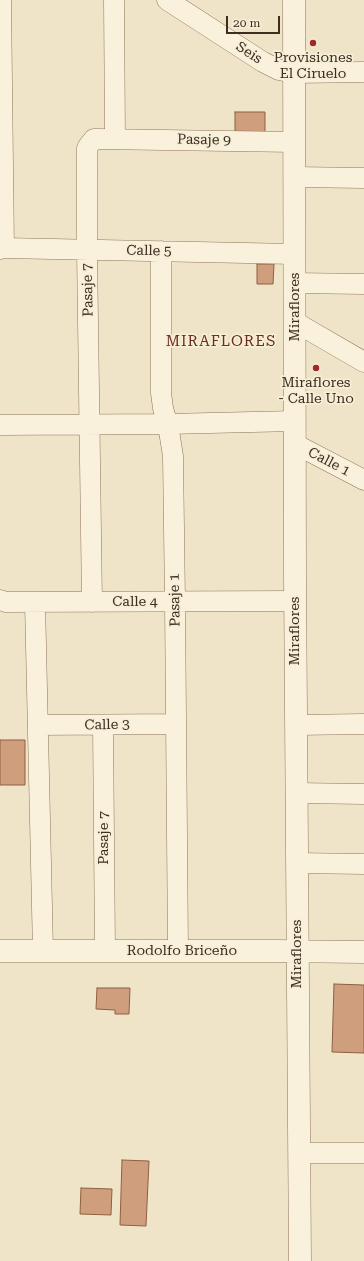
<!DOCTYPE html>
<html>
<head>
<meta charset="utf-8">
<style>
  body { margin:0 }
  #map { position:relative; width:364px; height:1261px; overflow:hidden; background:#f0e4c8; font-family:"Roboto Serif",serif }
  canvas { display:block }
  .scale { position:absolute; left:226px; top:16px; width:54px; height:18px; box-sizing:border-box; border:2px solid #3d2e20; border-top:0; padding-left:5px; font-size:12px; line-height:14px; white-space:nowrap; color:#3d2e20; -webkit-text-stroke:3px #f7eed8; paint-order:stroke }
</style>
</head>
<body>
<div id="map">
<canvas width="364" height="1261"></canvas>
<div class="scale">20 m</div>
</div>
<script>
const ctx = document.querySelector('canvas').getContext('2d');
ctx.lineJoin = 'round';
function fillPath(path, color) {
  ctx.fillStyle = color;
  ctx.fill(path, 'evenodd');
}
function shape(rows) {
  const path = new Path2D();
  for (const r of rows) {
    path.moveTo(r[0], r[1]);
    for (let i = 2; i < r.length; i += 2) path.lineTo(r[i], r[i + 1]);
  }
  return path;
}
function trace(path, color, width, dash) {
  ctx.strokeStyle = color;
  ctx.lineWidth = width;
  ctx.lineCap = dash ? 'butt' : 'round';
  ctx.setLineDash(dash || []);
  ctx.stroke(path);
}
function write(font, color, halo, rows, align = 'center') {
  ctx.font = font + ' "Roboto Serif",serif';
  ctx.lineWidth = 3.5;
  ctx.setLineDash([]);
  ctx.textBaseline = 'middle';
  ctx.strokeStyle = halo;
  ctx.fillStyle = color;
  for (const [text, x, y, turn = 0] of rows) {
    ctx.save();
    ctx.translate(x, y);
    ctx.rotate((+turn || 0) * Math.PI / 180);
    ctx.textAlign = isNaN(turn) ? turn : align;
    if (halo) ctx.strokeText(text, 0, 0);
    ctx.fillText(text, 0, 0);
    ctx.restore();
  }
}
const building = shape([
  [235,112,265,112,265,135,235,135,235,112],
  [257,264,274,264,273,284,257,284,257,264],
  [0,740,25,740,25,785,0,785,0,740],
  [334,984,364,985,364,1053,332,1052,334,984],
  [97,988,130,988,129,1014,115,1014,115,1010,96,1009,97,988],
  [122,1160,149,1161,146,1226,120,1225,122,1160],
  [81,1188,112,1189,111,1215,80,1214,81,1188]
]);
fillPath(building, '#cf9f7d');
trace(building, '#8d5f41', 1);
const minor = shape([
  [1,0,4,248],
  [114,0,115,139],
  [167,0,263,62,279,70,294,73,364,72],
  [294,177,364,178],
  [0,249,4,248,294,254],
  [161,251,161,393,163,408,169,431,173,456,175,602,178,951],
  [294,283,364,284],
  [295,322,364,362],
  [0,425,167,424,295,421],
  [295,444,364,480],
  [0,600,6,602,295,601],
  [35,602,43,951],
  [92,602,87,250,87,148,89,145,94,139,98,139,294,142],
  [38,725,176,724],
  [103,725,105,951],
  [296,725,364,724],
  [296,793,364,794],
  [297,863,364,864],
  [299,1153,364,1153]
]);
const tertiary = shape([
  [294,0,295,577,300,1261],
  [0,951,276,951,364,952]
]);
trace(minor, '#8d765c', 21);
trace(tertiary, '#8d765c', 23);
trace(minor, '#faf1dc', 20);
trace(tertiary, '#faf1dc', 22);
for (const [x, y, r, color] of [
  [313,43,4,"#9e2a2b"],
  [316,368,4,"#9e2a2b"]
]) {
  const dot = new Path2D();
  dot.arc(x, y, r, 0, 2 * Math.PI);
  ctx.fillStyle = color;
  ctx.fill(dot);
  trace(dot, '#f7eed8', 1.5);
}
write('14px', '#3d2e20', '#f7eed8', [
  ["Seis",249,53,33],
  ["Pasaje 9",204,140,1],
  ["Calle 5",149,251,1],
  ["Pasaje 7",88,290,-91],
  ["Miraflores",295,307,-90],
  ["Calle 1",329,462,28],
  ["Pasaje 1",175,600,-91],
  ["Calle 4",135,602],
  ["Miraflores",295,631,-90],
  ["Calle 3",107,725,-1],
  ["Pasaje 7",104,838,-90],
  ["Rodolfo Briceño",182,951],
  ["Miraflores",297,954,-90]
]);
write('14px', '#3d2e20', '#f7eed8', [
  ["Provisiones",313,58],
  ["El Ciruelo",313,74],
  ["Miraflores",316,383],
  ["- Calle Uno",316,399]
]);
ctx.letterSpacing = '1px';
write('15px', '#6b2e1e', '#f7eed8', [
  ["MIRAFLORES",221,342]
]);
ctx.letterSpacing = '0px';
</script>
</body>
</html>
